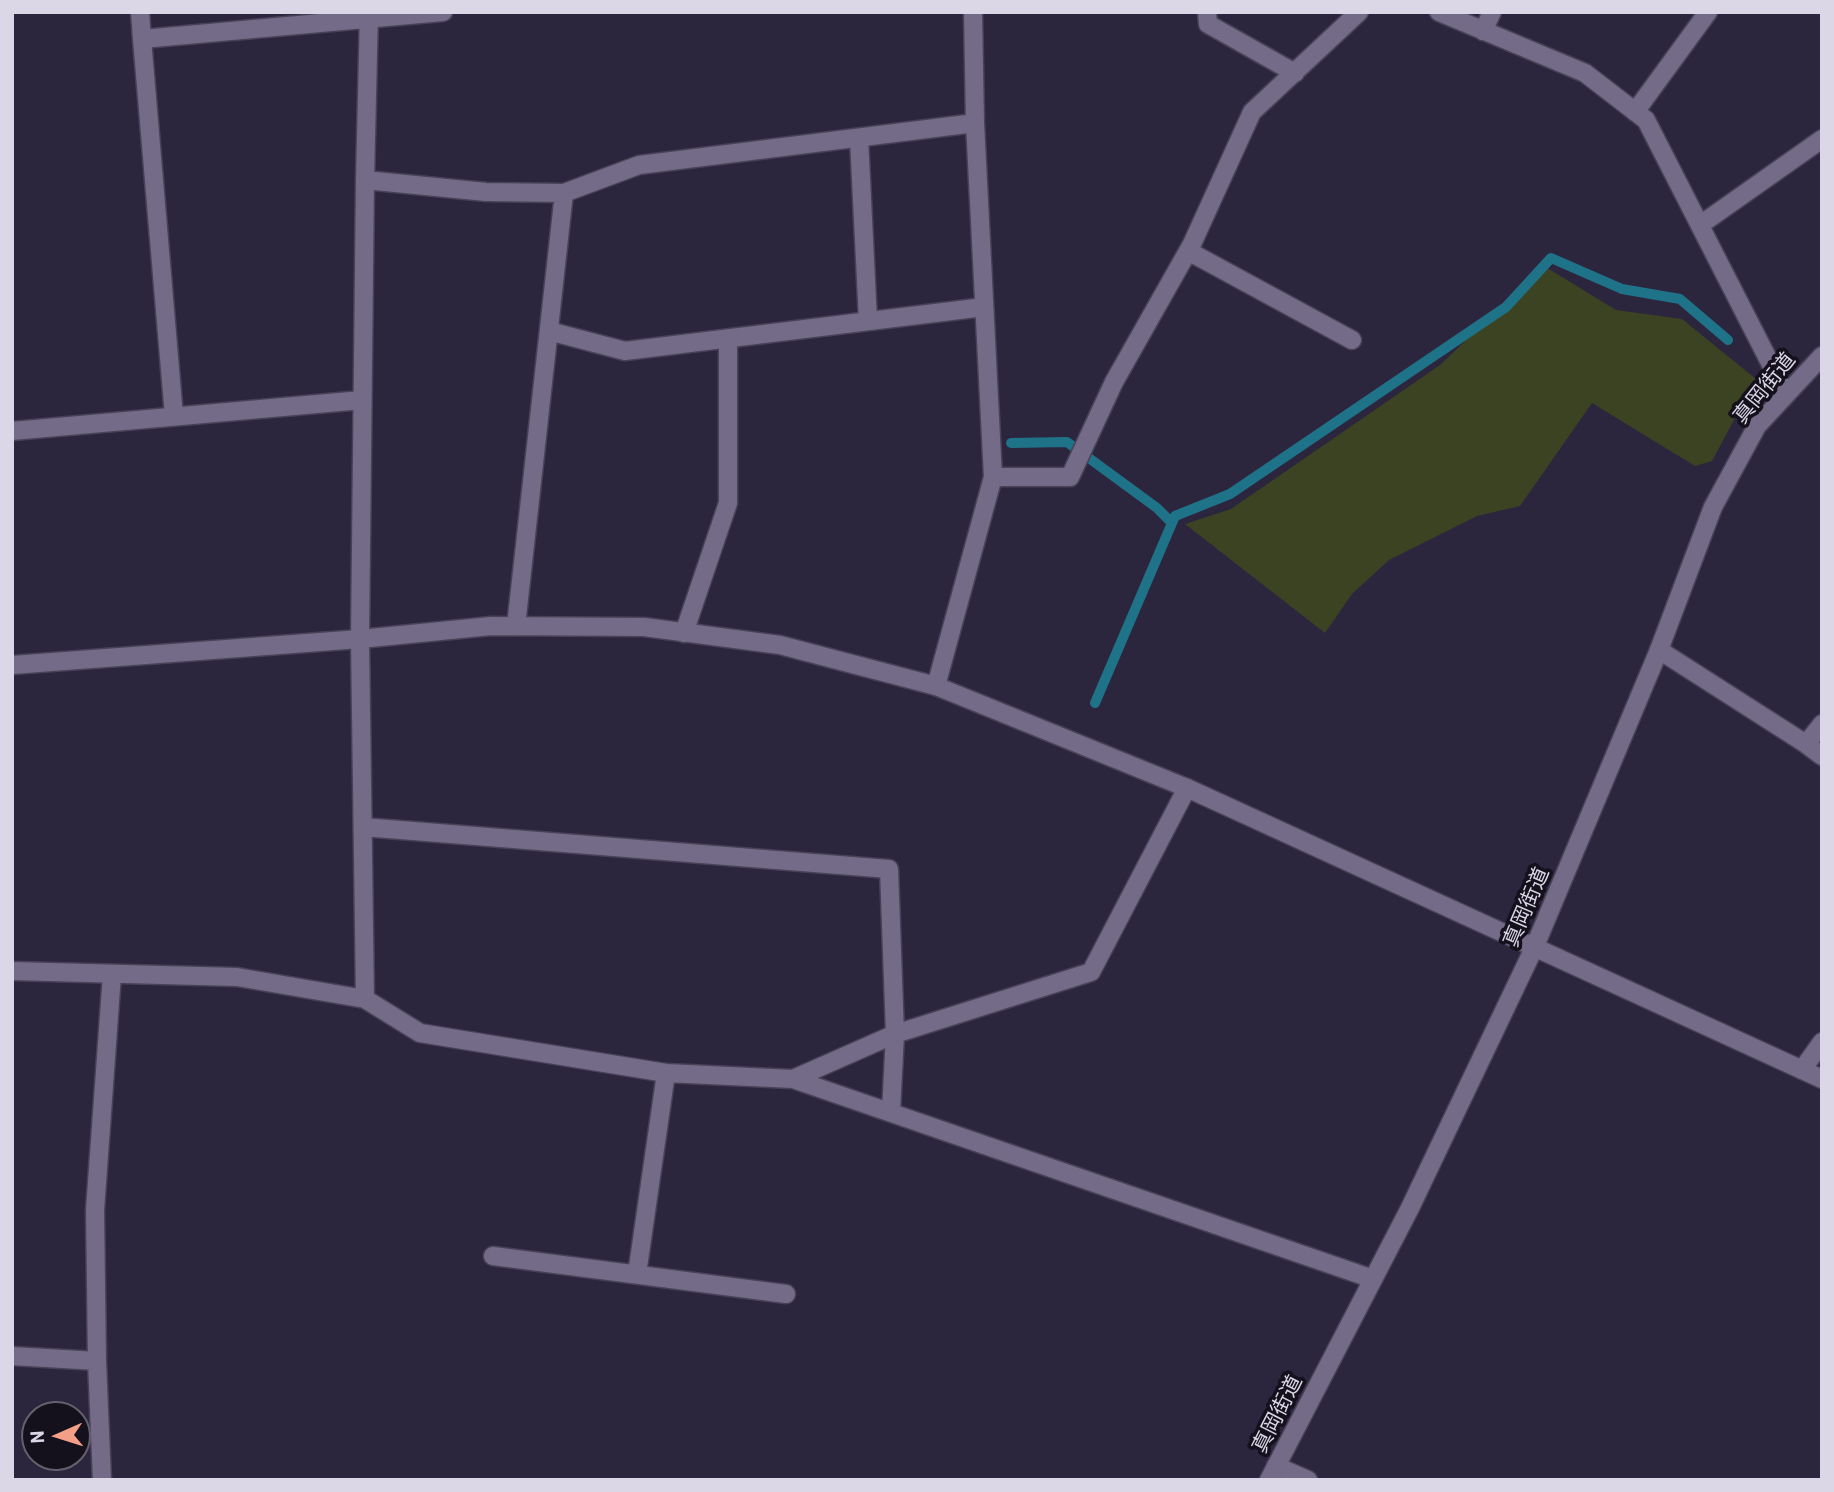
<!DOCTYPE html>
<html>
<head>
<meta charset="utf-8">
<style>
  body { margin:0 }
  #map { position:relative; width:1834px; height:1492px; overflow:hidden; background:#2c253e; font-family:Barlow,sans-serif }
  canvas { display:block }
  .frame { position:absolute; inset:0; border:14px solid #dbd7e7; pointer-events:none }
  .north { position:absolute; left:21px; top:1401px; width:70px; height:70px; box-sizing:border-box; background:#14111c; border:2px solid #64606d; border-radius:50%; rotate:267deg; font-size:19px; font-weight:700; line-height:28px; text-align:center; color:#dbd7e7 }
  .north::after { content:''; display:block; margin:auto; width:24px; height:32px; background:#f49e87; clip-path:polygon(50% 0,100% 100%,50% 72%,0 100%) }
</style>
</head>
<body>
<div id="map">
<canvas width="1834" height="1492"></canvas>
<div class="frame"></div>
<div class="north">N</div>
</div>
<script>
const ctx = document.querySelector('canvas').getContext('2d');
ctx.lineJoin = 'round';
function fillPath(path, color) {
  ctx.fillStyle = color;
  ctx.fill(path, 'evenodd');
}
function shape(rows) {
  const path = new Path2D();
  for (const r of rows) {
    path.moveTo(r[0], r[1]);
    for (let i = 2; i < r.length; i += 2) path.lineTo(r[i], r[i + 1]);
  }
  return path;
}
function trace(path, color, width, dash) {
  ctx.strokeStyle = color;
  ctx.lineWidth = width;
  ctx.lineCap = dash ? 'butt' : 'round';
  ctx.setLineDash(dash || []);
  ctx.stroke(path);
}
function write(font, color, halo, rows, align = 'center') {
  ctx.font = font + ' Barlow,"Noto Sans JP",sans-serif';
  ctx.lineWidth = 7;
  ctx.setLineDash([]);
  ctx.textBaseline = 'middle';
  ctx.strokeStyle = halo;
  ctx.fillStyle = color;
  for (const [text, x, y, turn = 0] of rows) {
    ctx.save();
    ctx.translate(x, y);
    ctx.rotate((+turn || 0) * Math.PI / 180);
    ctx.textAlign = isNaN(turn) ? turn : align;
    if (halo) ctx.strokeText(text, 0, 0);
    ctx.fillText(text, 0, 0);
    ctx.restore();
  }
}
fillPath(shape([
  [1544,266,1616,310,1682,319,1756,379,1712,461,1695,466,1592,403,1520,506,1477,516,1389,560,1352,594,1325,633,1185,524,1231,509,1440,365]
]), '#3c4323');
trace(shape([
  [1011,443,1067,442,1157,508,1172,523],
  [1095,703,1175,516,1230,494,1506,307,1551,258,1622,289,1680,299,1728,340]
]), '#1f7388', 10);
const minor = shape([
  [140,12,142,39,443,12],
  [1207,12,1208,24,1295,73],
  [1439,12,1585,73,1646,120,1786,394],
  [1483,31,1492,12],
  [142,39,174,416],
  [1635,112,1708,12],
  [859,138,868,321],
  [365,180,486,192,564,193,516,626],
  [564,193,639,165,975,123],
  [1700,225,1822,139],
  [1188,251,1352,340],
  [549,331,625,351,984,307],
  [12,431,362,400],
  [993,477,1070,477,1114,382,1192,244,1252,112,1359,12],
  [684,633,728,503,728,339],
  [1659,650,1806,744,1822,756],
  [936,686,993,477,975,123,973,12],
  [1806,744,1822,724],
  [363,827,889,869,895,1034,891,1112],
  [12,971,237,977,365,999,420,1033,666,1073,793,1079,895,1034,1091,972,1187,788],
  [365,999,360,639,365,180,369,12],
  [1802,1070,1822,1042],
  [793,1079,1373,1279],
  [493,1256,786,1294],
  [637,1274,666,1073],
  [12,1356,97,1361,95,1210,112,974],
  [97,1361,102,1480],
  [1276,1466,1308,1480]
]);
const tertiary = shape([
  [12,665,360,639,491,626,644,627,780,645,936,686,1187,788,1822,1079],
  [1269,1480,1410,1208,1535,946,1659,650,1713,507,1757,426,1822,356]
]);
trace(minor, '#484257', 21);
trace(tertiary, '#484257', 21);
trace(minor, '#736b88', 18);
trace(tertiary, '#736b88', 18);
write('21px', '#dbd7e7', '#14111c', [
  ["真岡街道",1764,388,-51],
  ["真岡街道",1526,907,-67],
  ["真岡街道",1277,1414,-63]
]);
</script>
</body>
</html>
